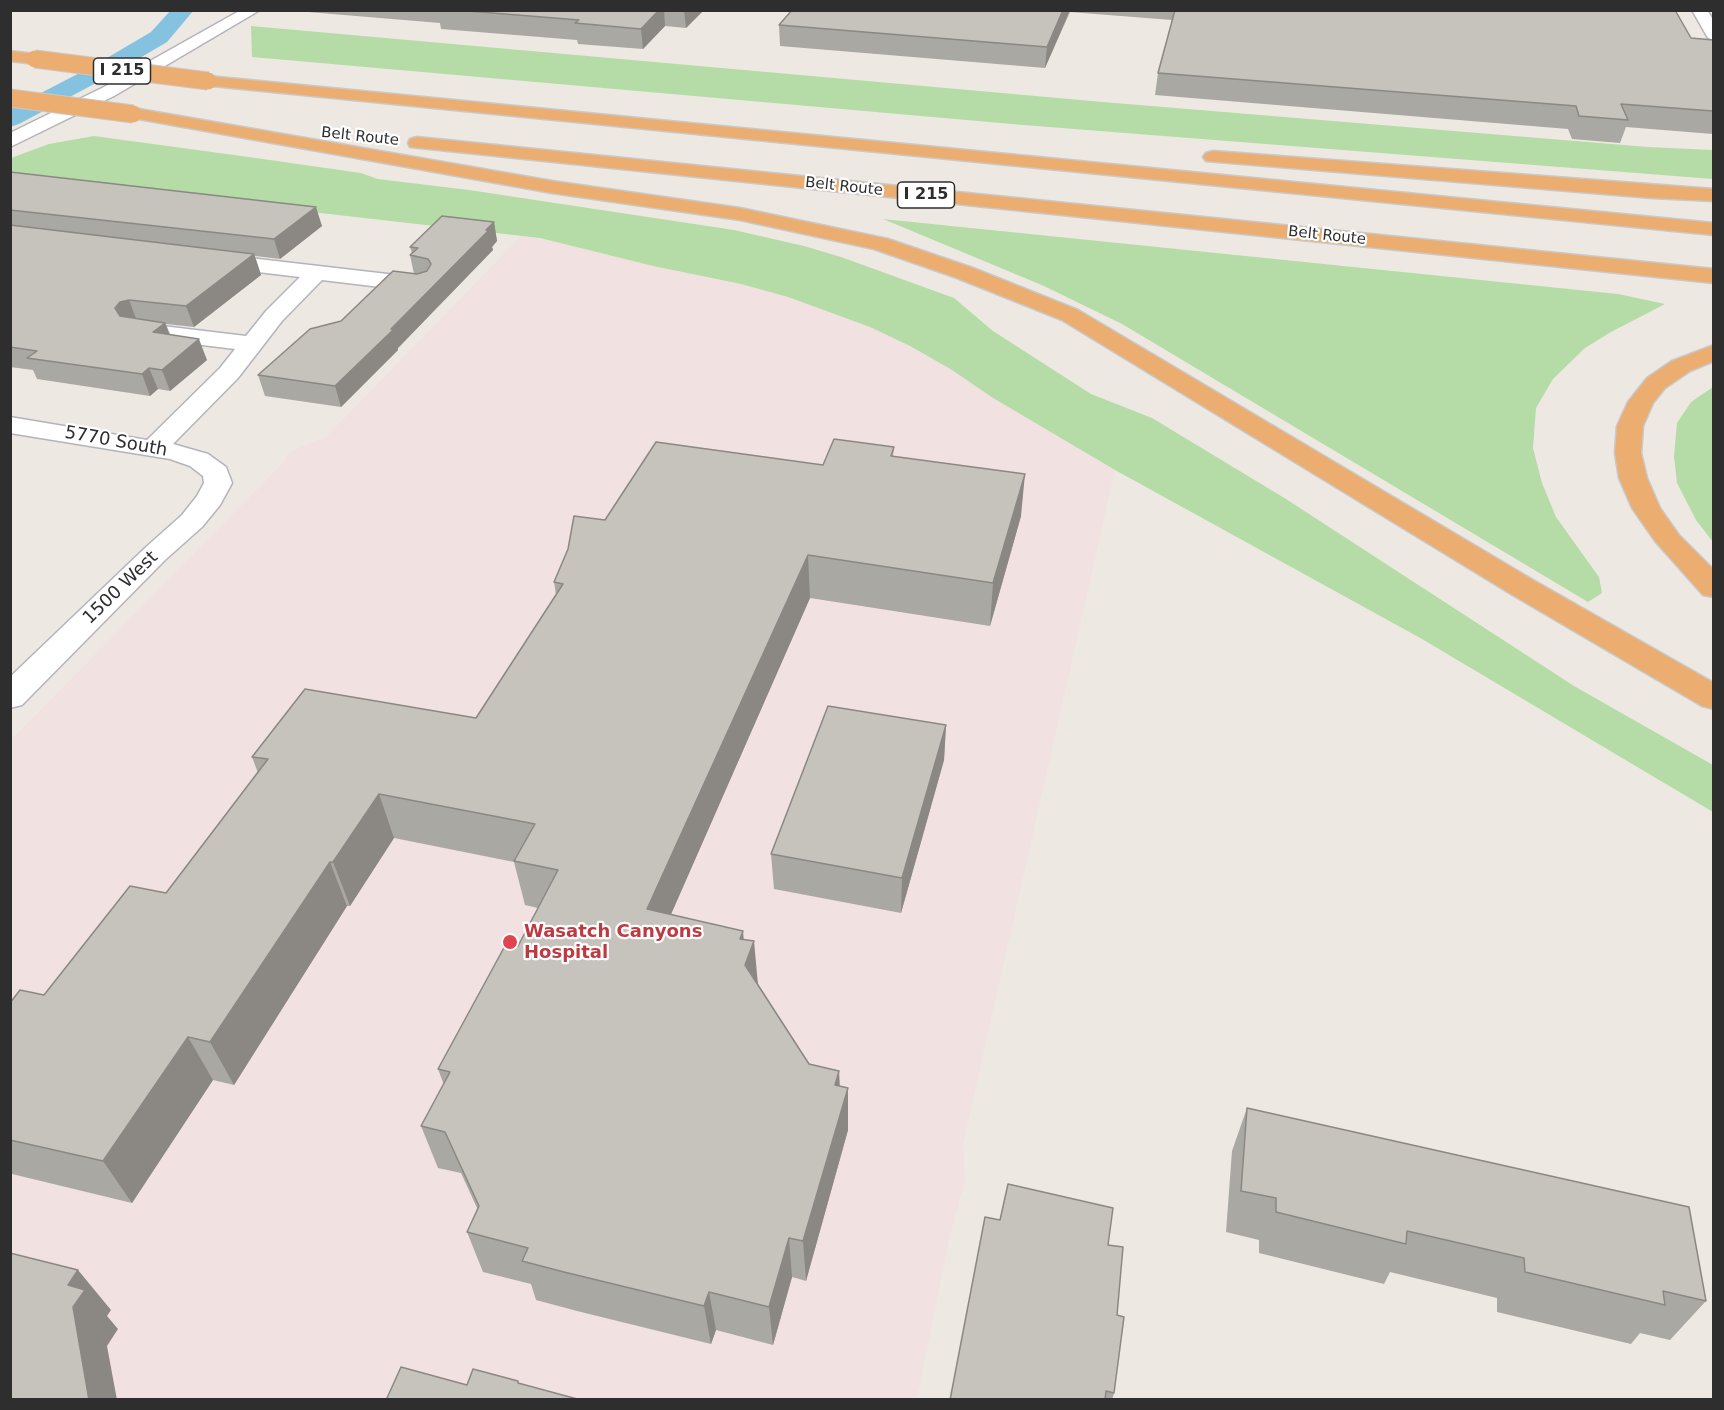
<!DOCTYPE html>
<html>
<head>
<meta charset="utf-8">
<style>
  body { margin:0 }
  #map { position:relative; width:1724px; height:1410px; overflow:hidden; background:#ede9e2; font-family:"DejaVu Sans",sans-serif }
  canvas { display:block }
  .frame { position:absolute; inset:0; border:12px solid #2e2e2e; pointer-events:none }
</style>
</head>
<body>
<div id="map">
<canvas width="1724" height="1410"></canvas>
<div class="frame"></div>
</div>
<script>
const ctx = document.querySelector('canvas').getContext('2d');
ctx.lineJoin = 'round';
function fillPath(path, color) {
  ctx.fillStyle = color;
  ctx.fill(path, 'evenodd');
}
function shape(rows) {
  const path = new Path2D();
  for (const r of rows) {
    path.moveTo(r[0], r[1]);
    for (let i = 2; i < r.length; i += 2) path.lineTo(r[i], r[i + 1]);
  }
  return path;
}
function trace(path, color, width, dash) {
  ctx.strokeStyle = color;
  ctx.lineWidth = width;
  ctx.lineCap = dash ? 'butt' : 'round';
  ctx.setLineDash(dash || []);
  ctx.stroke(path);
}
function write(font, color, halo, rows, align = 'center') {
  ctx.font = font + ' "DejaVu Sans",sans-serif';
  ctx.lineWidth = 4.5;
  ctx.setLineDash([]);
  ctx.textBaseline = 'middle';
  ctx.strokeStyle = halo;
  ctx.fillStyle = color;
  for (const [text, x, y, turn = 0] of rows) {
    ctx.save();
    ctx.translate(x, y);
    ctx.rotate((+turn || 0) * Math.PI / 180);
    ctx.textAlign = isNaN(turn) ? turn : align;
    if (halo) ctx.strokeText(text, 0, 0);
    ctx.fillText(text, 0, 0);
    ctx.restore();
  }
}
fillPath(shape([
  [521,236,540,238,653,266,741,284,788,297,870,327,909,346,952,370,993,398,1115,470,963,1144,965,1180,949,1240,917,1399,11,1400,11,740,283,463,290,451,326,437]
]), '#f2e1e1');
fillPath(shape([
  [251,26,1103,102,1648,147,1713,150,1713,179,1023,125,252,57],
  [94,136,256,158,361,173,378,179,469,190,734,230,804,246,841,257,954,298,993,331,1091,394,1152,418,1286,499,1574,686,1713,765,1713,812,1422,639,1115,470,993,398,952,370,910,346,870,327,788,297,741,284,653,266,540,238,74,185,11,174,11,158,49,144],
  [883,219,1618,294,1665,304,1611,332,1585,348,1553,379,1536,408,1533,448,1542,483,1556,517,1599,577,1602,593,1588,602,1122,324,1044,286],
  [1713,387,1713,542,1696,520,1677,483,1674,456,1677,423,1691,402]
]), '#b5dca6');
fillPath(shape([
  [171,10,194,10,167,42,111,75,19,124,10,127,10,109,95,65,151,32,171,10]
]), '#84c2e0');
const minor = shape([
  [241,10,260,10,114,96,10,147,10,133,102,88,241,10],
  [1692,10,1707,10,1714,21,1714,40,1708,38,1692,10],
  [215,254,422,278,430,280,433,285,430,290,422,292,322,280,282,321,238,378,173,444,208,454,226,467,232,483,220,505,202,527,165,560,22,705,10,708,10,677,145,548,182,515,197,496,204,483,203,476,190,466,170,459,10,433,10,417,147,440,220,368,235,349,137,337,129,335,125,330,129,325,137,323,246,336,266,311,300,277,207,266,204,261,207,256,215,254]
]);
const highway = shape([
  [10,51,35,54,43,59,35,64,10,61,10,51],
  [208,76,1714,223,1714,235,202,85,199,81,202,77,208,76],
  [139,109,552,181,740,208,888,239,973,268,1078,310,1533,580,1714,683,1714,709,1702,706,1511,594,1062,320,957,278,874,249,740,220,552,193,133,118,130,114,133,110,139,109],
  [417,137,1714,269,1714,283,410,147,408,143,410,139,417,137],
  [1213,151,1714,189,1714,201,1652,198,1206,161,1203,157,1206,153,1213,151],
  [1714,345,1714,361,1690,371,1665,388,1653,403,1643,426,1641,453,1647,478,1660,508,1679,535,1714,570,1714,597,1703,595,1655,541,1632,508,1619,478,1615,453,1617,426,1628,402,1647,378,1672,361,1714,345]
]);
trace(minor, '#b3b3bc', 3);
trace(highway, '#c9c9c9', 3);
fillPath(minor, '#fff');
fillPath(highway, '#ebad70');
const highwayBridge = shape([
  [35,59,208,81],
  [10,98,133,114]
]);
trace(highwayBridge, '#c9c9c9', 19, []);
trace(highwayBridge, '#ebad70', 17);
fillPath(shape([
  [307,10,704,10,686,28,665,26,643,49,578,44,577,40,441,29,440,23,308,12],
  [792,10,1675,10,1691,38,1713,40,1713,134,1626,127,1620,143,1572,139,1568,129,1155,95,1158,73,1172,20,1070,12,1045,68,780,46,779,25],
  [10,172,322,226,280,259,255,256,261,275,194,327,166,324,170,334,207,360,170,391,158,389,150,396,37,379,33,370,10,367],
  [494,222,497,241,492,247,493,250,398,348,398,350,341,407,265,396,258,375,414,274,410,255,412,253,410,247],
  [894,447,893,456,1021,516,990,626,810,598,671,914,744,939,758,984,809,1064,839,1071,840,1086,848,1088,848,1130,806,1281,792,1277,773,1345,716,1330,711,1344,577,1311,536,1300,531,1284,483,1272,467,1232,478,1210,461,1173,438,1168,421,1126,444,1085,438,1069,518,946,538,908,525,905,514,862,394,838,350,906,347,906,234,1085,213,1080,132,1203,12,1174,10,1172,10,1003,44,995,166,893,258,773,252,757,476,718,556,595,554,582,605,520,823,465],
  [946,725,944,760,901,913,774,889,771,854],
  [1247,1108,1706,1301,1670,1340,1640,1333,1631,1344,1497,1312,1497,1298,1390,1272,1384,1284,1259,1253,1259,1240,1226,1232,1232,1151],
  [1000,1220,1108,1245,1117,1315,1114,1393,1112,1400,950,1400]
]), '#aaa8a3');
fillPath(shape([
  [659,10,664,10,665,26,643,49,641,29],
  [684,10,704,10,686,28],
  [1063,10,1070,10,1045,68,1047,47],
  [316,207,322,226,280,259,274,239],
  [494,222,497,241,492,247,493,250,398,348,398,350,341,407,335,386,391,329],
  [254,254,261,275,194,327,186,306],
  [129,300,137,321,123,329,115,308,120,302],
  [165,323,173,344,153,332],
  [199,339,207,360,170,391,162,370],
  [149,368,158,389,150,396,142,374],
  [1025,474,1021,516,990,626,993,583],
  [808,555,810,598,654,953,647,909],
  [946,725,944,760,901,913,902,878],
  [379,794,394,838,350,906,333,862],
  [330,862,347,906,234,1085,210,1042],
  [743,931,746,963,754,941,758,985,749,1008,740,939],
  [188,1037,213,1080,132,1203,103,1161],
  [839,1071,840,1113,835,1085],
  [848,1088,848,1130,806,1281,803,1241],
  [789,1238,792,1277,773,1345,769,1307],
  [78,1270,111,1310,107,1316,118,1329,107,1346,117,1400,89,1400,73,1307,68,1285],
  [709,1292,716,1330,711,1344,704,1306]
]), '#8b8884');
const building = shape([
  [456,10,659,10,641,29,575,23,579,20,456,10],
  [792,10,1063,10,1047,47,779,25,792,10],
  [1175,10,1675,10,1691,38,1713,40,1713,111,1621,104,1628,120,1579,116,1576,106,1158,73,1175,10],
  [10,172,316,207,274,239,10,210,10,172],
  [442,216,494,222,486,230,489,230,391,329,393,330,335,386,258,375,310,329,341,321,393,271,417,274,427,271,431,264,428,259,410,255,418,248,410,247,442,216],
  [10,225,254,254,186,306,129,300,120,302,115,308,120,316,165,323,153,332,199,339,162,370,149,368,142,374,27,358,37,351,10,347,10,225],
  [834,439,894,447,891,456,1025,474,993,583,808,555,647,909,743,931,740,939,754,941,745,965,809,1064,839,1071,835,1085,848,1088,803,1241,789,1238,769,1307,709,1292,704,1306,564,1272,522,1261,528,1248,467,1232,479,1206,445,1132,421,1126,450,1072,438,1069,506,944,518,946,558,870,514,861,535,824,379,794,333,862,330,862,210,1042,188,1037,103,1161,10,1140,10,1003,20,990,44,995,130,886,166,893,268,759,252,757,305,689,476,718,563,584,554,582,568,549,574,516,605,520,656,442,823,465,834,439],
  [828,706,946,725,902,878,771,854,828,706],
  [1247,1108,1689,1207,1706,1301,1663,1291,1665,1305,1525,1272,1524,1258,1407,1231,1406,1244,1276,1212,1276,1198,1241,1191,1247,1108],
  [1008,1184,1113,1208,1108,1245,1123,1247,1117,1315,1124,1317,1114,1393,1106,1391,1105,1400,950,1400,985,1217,1000,1220,1008,1184],
  [10,1253,78,1270,68,1285,85,1290,73,1307,89,1400,10,1400,10,1253],
  [401,1367,467,1385,473,1369,518,1381,518,1383,581,1400,385,1400,387,1398,401,1367]
]);
fillPath(building, '#c6c3bd');
trace(building, '#8b8884', 1.5);
for (const [x, y, r, color] of [
  [510,942,8,"#e0444e"]
]) {
  const dot = new Path2D();
  dot.arc(x, y, r, 0, 2 * Math.PI);
  ctx.fillStyle = color;
  ctx.fill(dot);
  trace(dot, '#fff', 2);
}
write('15px', '#2e2e2e', '#fff', [
  ["Belt Route",360,137,6],
  ["Belt Route",844,187,6],
  ["Belt Route",1327,236,6]
]);
for (const [x, y, w] of [
  [122,71,57],
  [926,195,57]
]) {
  const box = new Path2D();
  box.roundRect(x - w / 2, y - 13, w, 26, 4.5);
  ctx.fillStyle = '#fff';
  ctx.fill(box);
  trace(box, '#2e2e2e', 1.5);
}
write('bold 16px', '#2e2e2e', null, [
  ["I 215",122,71],
  ["I 215",926,195]
]);
write('18px', '#2e2e2e', '#fff', [
  ["5770 South",116,442,10],
  ["1500 West",121,588,-44]
]);
write('bold 18px', '#be3a42', '#fff', [
  ["Wasatch Canyons",524,932],
  ["Hospital",524,953]
], 'left');
</script>
</body>
</html>
